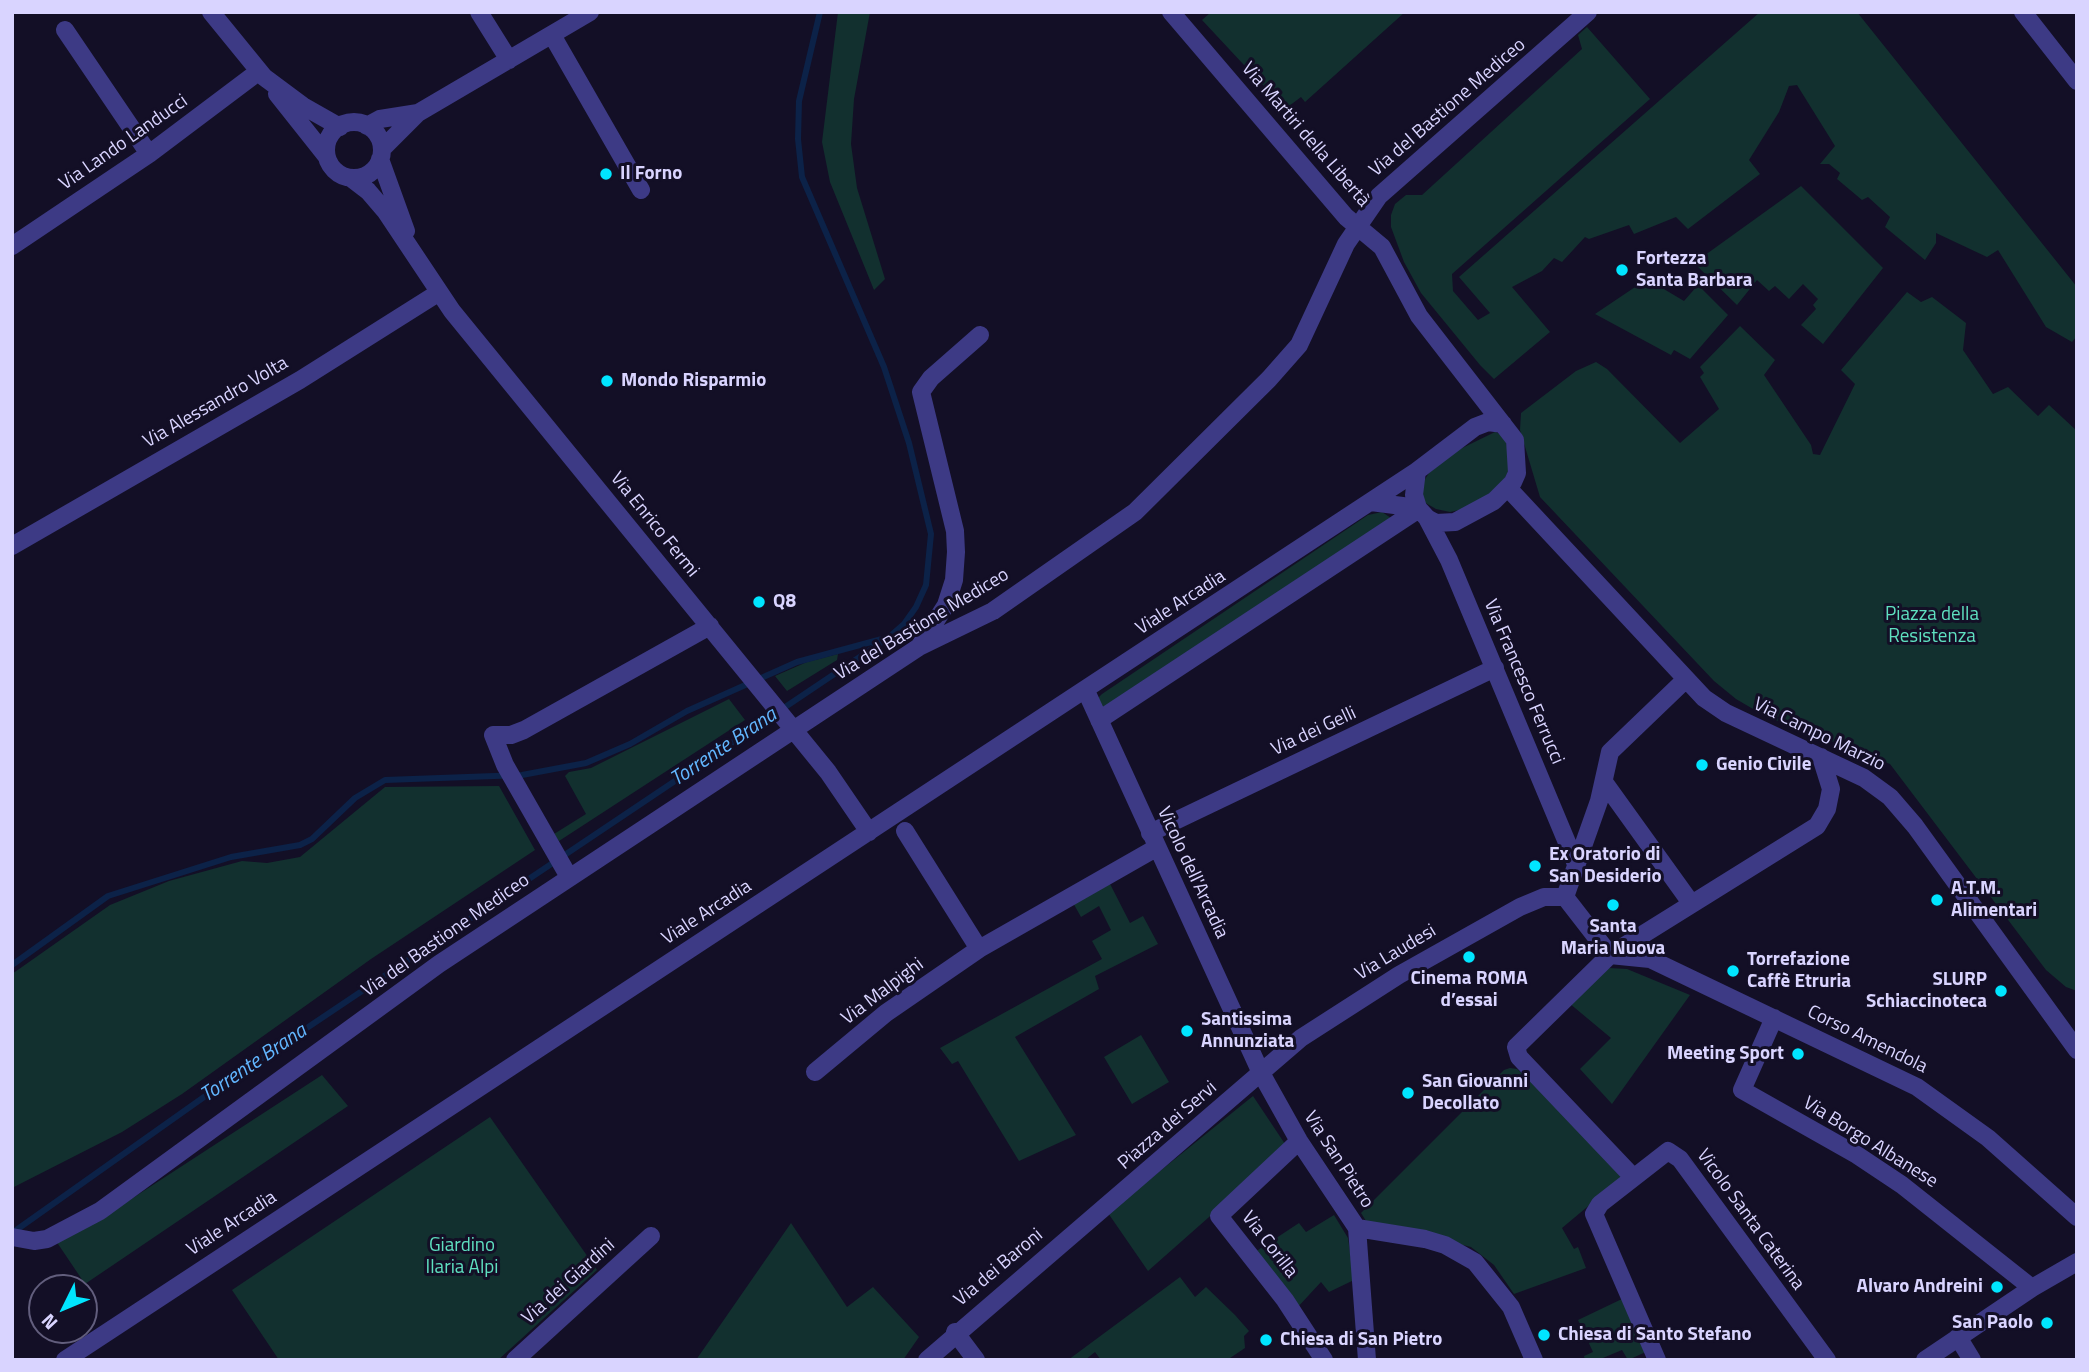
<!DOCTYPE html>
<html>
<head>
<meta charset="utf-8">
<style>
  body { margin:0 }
  #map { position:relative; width:2089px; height:1372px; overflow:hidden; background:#130f26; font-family:"Titillium Web",sans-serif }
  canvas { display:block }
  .frame { position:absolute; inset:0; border:14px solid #d9d4ff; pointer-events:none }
  .north { position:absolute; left:28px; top:1274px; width:70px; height:70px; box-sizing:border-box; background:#130f26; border:2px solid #625e7d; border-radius:50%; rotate:227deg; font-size:19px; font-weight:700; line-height:28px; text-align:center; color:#d9d4ff }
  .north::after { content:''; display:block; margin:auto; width:24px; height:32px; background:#00e5ff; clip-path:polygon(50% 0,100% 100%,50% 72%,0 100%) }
</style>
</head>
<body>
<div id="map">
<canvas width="2089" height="1372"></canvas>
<div class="frame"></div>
<div class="north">N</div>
</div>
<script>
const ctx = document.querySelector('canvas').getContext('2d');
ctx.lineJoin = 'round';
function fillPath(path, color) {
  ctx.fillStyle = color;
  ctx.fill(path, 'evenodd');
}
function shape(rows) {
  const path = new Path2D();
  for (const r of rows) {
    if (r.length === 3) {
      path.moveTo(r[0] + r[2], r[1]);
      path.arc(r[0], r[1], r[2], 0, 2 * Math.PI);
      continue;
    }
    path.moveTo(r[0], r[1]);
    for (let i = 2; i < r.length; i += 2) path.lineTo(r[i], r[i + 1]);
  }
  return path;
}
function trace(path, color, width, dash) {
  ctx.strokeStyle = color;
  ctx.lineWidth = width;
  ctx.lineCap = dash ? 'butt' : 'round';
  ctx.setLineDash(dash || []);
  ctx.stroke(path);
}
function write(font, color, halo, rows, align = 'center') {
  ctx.font = font + ' "Titillium Web",sans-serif';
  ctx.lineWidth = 6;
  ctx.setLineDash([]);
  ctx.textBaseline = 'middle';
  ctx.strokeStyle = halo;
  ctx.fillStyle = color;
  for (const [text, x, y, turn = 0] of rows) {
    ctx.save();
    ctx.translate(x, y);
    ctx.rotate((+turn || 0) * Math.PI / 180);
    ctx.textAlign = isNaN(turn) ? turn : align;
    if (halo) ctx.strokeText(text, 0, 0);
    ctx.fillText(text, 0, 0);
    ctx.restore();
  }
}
fillPath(shape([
  [838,12,870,12,854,99,851,144,857,188,885,279,874,290,830,182,822,142],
  [1211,12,1405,12,1305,102,1301,97,1285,109,1202,20],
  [1760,12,1857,12,2077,287,2077,336,2072,342,2046,327,1998,250,1987,257,1936,233,1936,243,1925,260,1885,227,1890,217,1868,197,1862,200,1837,179,1840,173,1829,164,1820,164,1835,146,1797,85,1789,86,1779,112,1749,160,1760,174,1688,229,1676,217,1634,234,1629,225,1589,239,1585,237,1562,262,1554,258,1542,271,1512,287,1550,332,1494,379,1480,365,1421,293,1404,262,1391,227,1391,215,1395,204,1406,195,1422,195,1582,49,1578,35,1587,27,1650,99,1452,274,1453,291,1478,320,1490,313,1459,277],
  [1801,186,1883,268,1823,344,1801,325,1816,309,1813,305,1818,299,1803,284,1789,299,1775,286,1769,291,1757,280,1737,305,1694,263],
  [1647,279,1684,301,1698,285,1728,315,1690,359,1674,350,1671,355,1595,314],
  [1907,292,1921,302,1932,297,1966,323,1963,350,1993,394,2008,387,2038,416,2049,405,2077,431,2077,991,2066,987,2046,970,1890,764,1765,716,1736,699,1714,681,1540,497,1520,430,1521,413,1576,371,1596,362,1607,369,1680,443,1719,409,1700,377,1704,373,1700,367,1740,326,1775,360,1764,375,1811,445,1813,454,1820,455,1855,384,1841,370],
  [1495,432,1506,436,1509,468,1506,477,1493,493,1464,509,1450,512,1436,509,1424,502,1420,487,1429,473,1454,452],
  [1382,512,1391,518,1100,711,1098,698,1102,694,1368,515],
  [838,654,837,660,787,691,775,676,807,662],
  [729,699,745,720,559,841,554,834,586,814,565,776,569,772,591,768],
  [499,786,535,850,371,959,182,1094,122,1132,12,1188,12,974,110,905,169,881,242,861,267,863,300,857,385,787],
  [1108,880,1130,923,1143,916,1158,944,1095,976,1099,989,1015,1037,1076,1135,1019,1161,958,1061,952,1064,940,1048,1102,959,1092,941,1111,930,1099,906,1081,917,1072,901],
  [1609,968,1627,969,1690,995,1612,1104,1580,1069,1611,1038,1569,1003,1602,971],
  [1141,1035,1169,1082,1132,1104,1104,1057],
  [1510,1068,1517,1069,1550,1097,1623,1177,1562,1228,1574,1249,1578,1247,1586,1268,1514,1294,1494,1265,1471,1247,1366,1221,1361,1213,1504,1070],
  [322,1075,348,1106,85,1284,56,1241,99,1220],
  [1253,1096,1285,1144,1217,1210,1148,1271,1108,1213],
  [490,1117,597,1270,498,1360,279,1360,232,1290],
  [1334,1215,1348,1238,1354,1280,1329,1292,1321,1282,1296,1309,1255,1252,1299,1223,1306,1232],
  [791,1223,847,1307,873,1287,919,1337,903,1360,696,1360],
  [1180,1277,1195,1297,1206,1287,1235,1315,1249,1331,1244,1336,1245,1348,1227,1360,1101,1360,1095,1352,1085,1360,1068,1360],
  [1624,1298,1648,1351,1628,1360,1622,1350,1598,1360,1585,1360,1584,1356,1593,1352,1578,1320]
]), '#12302f');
trace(shape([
  [12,965,108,896,231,857,300,845,312,839,355,798,385,780,522,775,586,763,630,744,687,711,797,662,882,639],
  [12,1233,204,1097,888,638,904,624,916,607,926,585,931,534,909,443,884,367,802,177,798,139,799,101,820,12]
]), '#0c2248', 6);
trace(shape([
  [211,12,264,77,303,106,340,127],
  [479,12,509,60],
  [1171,12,1346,217,1382,247,1419,316,1515,440,1517,473,1513,482,1494,501,1455,522,1436,523,1427,518,1418,508,1414,495,1417,471,1475,427,1488,422,1503,424],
  [2023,12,2077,81],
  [65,30,149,154],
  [552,35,641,190],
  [277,94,327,157],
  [354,150,28],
  [367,126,380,119,418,113],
  [382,149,418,113,590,12],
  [380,159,406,231],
  [351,178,368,191,386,212,452,311,828,772,869,832],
  [12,246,149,154,258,72],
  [1508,488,1704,698,1726,713,1864,778,1890,797,1915,826,2077,1050],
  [1371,502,1418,508],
  [1427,518,1449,560,1576,864],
  [12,546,300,380,438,293],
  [919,647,946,605,954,580,956,552,955,531,921,392,931,378,980,335],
  [1086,691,1261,1073,1299,1141,1357,1228,1367,1360],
  [1099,720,1419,509],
  [1604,782,1691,903],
  [905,831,979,949,1156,848],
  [1150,833,1495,668],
  [569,877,505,765,493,735,511,735,524,730,710,626],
  [1565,897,1599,801,1610,752,1685,680],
  [1565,897,1610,955],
  [1610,955,1650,959,1917,1087,1988,1138,2077,1217],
  [1774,1018,1742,1090,1857,1155,1902,1185,2032,1288],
  [815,1072,886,1013,979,949],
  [1299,1141,1219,1216,1285,1300,1324,1360],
  [1633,1177,1519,1057,1516,1047,1610,955,1817,826,1827,809,1831,789,1821,757],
  [1357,1228,1425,1239,1445,1245,1475,1262,1511,1307,1534,1360],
  [12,1237,34,1241,47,1239,100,1211,439,964,919,647,993,611,1135,512,1269,379,1299,345,1346,244,1379,196,1588,12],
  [955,1332,976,1360],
  [1958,1337,1972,1360],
  [65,1360,1417,471],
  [515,1360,651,1236],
  [927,1360,1301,1038,1399,975,1520,907,1544,897,1565,897],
  [1657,1360,1594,1214,1600,1204,1668,1151,1680,1159,1827,1360],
  [1925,1360,2032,1288,2077,1262]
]), '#3d3a85', 18);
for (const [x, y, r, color] of [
  [606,174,7,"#00e5ff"],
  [1622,270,7,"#00e5ff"],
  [607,381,7,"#00e5ff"],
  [759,602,7,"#00e5ff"],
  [1702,765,7,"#00e5ff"],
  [1535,866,7,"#00e5ff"],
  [1937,900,7,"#00e5ff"],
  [1613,905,7,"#00e5ff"],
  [1469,957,7,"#00e5ff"],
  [1733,971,7,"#00e5ff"],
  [2001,991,7,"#00e5ff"],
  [1187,1031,7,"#00e5ff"],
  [1798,1054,7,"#00e5ff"],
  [1408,1093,7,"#00e5ff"],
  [1997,1287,7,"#00e5ff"],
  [2047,1323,7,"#00e5ff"],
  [1544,1335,7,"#00e5ff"],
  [1266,1340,7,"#00e5ff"]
]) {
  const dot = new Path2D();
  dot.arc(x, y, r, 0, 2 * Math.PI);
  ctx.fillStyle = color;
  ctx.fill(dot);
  trace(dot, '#130f26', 2.5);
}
write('19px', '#d9d4ff', '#130f26', [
  ["Via del Bastione Mediceo",1448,108,-41],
  ["Via Martiri della Libertà",1305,135,49],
  ["Via Lando Landucci",124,143,-35],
  ["Via Alessandro Volta",216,403,-30],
  ["Via Enrico Fermi",654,525,51],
  ["Viale Arcadia",1181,603,-33],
  ["Via del Bastione Mediceo",922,625,-31],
  ["Via Francesco Ferrucci",1523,682,67],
  ["Via dei Gelli",1314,732,-25],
  ["Via Campo Marzio",1819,735,26],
  ["Vicolo dell'Arcadia",1192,873,65],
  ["Viale Arcadia",707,913,-33],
  ["Via del Bastione Mediceo",446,936,-35],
  ["Via Laudesi",1396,953,-31],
  ["Via Malpighi",883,992,-37],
  ["Corso Amendola",1867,1040,26],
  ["Piazza dei Servi",1168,1126,-41],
  ["Via Borgo Albanese",1870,1143,32],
  ["Via San Pietro",1338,1160,57],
  ["Vicolo Santa Caterina",1750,1220,54],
  ["Viale Arcadia",232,1224,-33],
  ["Via Corilla",1269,1245,52],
  ["Via dei Baroni",999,1268,-40],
  ["Via dei Giardini",569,1282,-42]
]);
write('bold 19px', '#d9d4ff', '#130f26', [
  ["Il Forno",620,174],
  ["Fortezza",1636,259],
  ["Santa Barbara",1636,281],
  ["Mondo Risparmio",621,381],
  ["Q8",773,602],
  ["Genio Civile",1716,765],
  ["Ex Oratorio di",1549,855],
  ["San Desiderio",1549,877],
  ["A.T.M.",1951,889],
  ["Alimentari",1951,911],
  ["Santa",1613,927,"center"],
  ["Maria Nuova",1613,949,"center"],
  ["Torrefazione",1747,960],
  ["Caffè Etruria",1747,982],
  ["Cinema ROMA",1469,979,"center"],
  ["d’essai",1469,1001,"center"],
  ["SLURP",1987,980,"right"],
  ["Schiaccinoteca",1987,1002,"right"],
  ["Santissima",1201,1020],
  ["Annunziata",1201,1042],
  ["Meeting Sport",1784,1054,"right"],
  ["San Giovanni",1422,1082],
  ["Decollato",1422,1104],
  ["Alvaro Andreini",1983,1287,"right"],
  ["San Paolo",2033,1323,"right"],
  ["Chiesa di Santo Stefano",1558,1335],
  ["Chiesa di San Pietro",1280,1340]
], 'left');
write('19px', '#5fe0c0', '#130f26', [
  ["Piazza della",1932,615],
  ["Resistenza",1932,637],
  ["Giardino",462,1246],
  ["Ilaria Alpi",462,1268]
]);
write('italic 21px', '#62b6ff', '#130f26', [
  ["Torrente Brana",724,748,-34],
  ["Torrente Brana",254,1064,-34]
]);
</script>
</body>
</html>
